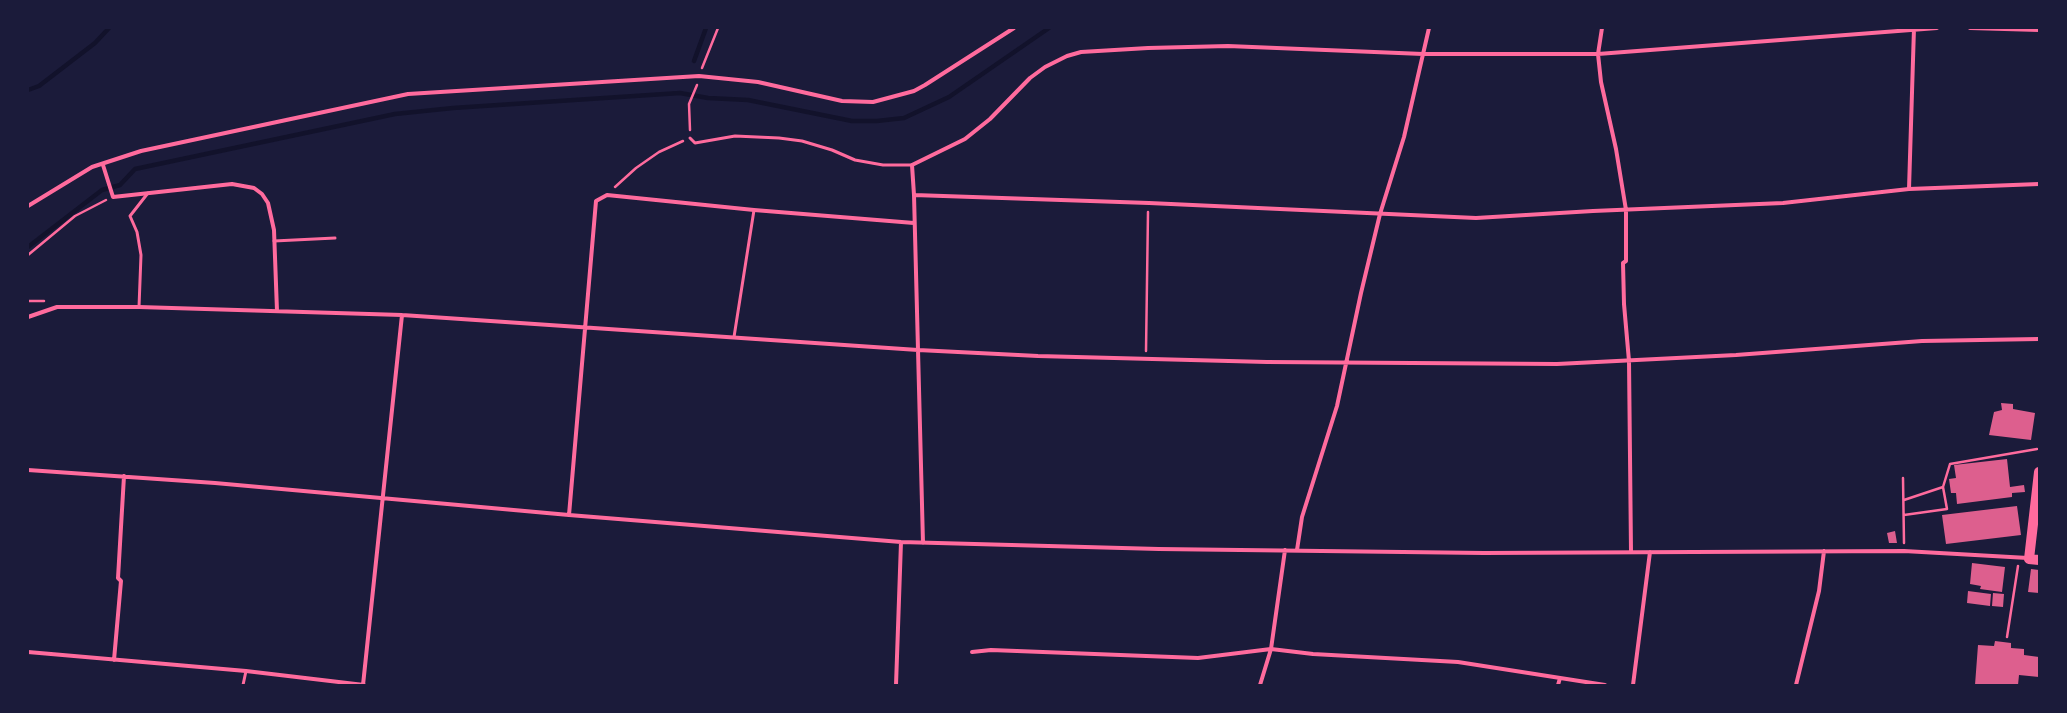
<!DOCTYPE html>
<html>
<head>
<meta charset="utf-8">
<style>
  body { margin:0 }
  #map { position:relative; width:2067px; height:713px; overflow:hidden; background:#1b1b3a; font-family:"Varela Round",sans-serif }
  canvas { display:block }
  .frame { position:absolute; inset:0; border:29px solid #1b1b3a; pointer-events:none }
</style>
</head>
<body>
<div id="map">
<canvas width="2067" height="713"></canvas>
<div class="frame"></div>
</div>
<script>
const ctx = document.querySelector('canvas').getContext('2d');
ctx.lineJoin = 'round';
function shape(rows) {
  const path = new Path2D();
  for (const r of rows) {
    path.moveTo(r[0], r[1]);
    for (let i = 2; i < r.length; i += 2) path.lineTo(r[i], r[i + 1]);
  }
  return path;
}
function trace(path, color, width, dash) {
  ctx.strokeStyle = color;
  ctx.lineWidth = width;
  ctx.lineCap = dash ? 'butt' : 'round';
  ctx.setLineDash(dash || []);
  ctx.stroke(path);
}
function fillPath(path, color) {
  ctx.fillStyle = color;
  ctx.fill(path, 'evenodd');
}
trace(shape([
  [694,61,706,28],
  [28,90,39,86,95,43,109,28],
  [28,247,102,190,120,185,135,169,395,114,453,108,680,93,708,98,748,100,852,121,877,121,904,118,949,97,1049,28]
]), '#12122b', 4.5);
fillPath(shape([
  [2001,403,2013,404,2013,409,2035,413,2031,440,1989,435,1994,412,2002,410],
  [2007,459,2010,487,2024,485,2025,492,2012,493,2012,497,1957,504,1956,493,1951,493,1949,479,1956,478,1954,465],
  [2017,506,2021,535,1946,544,1942,515],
  [1895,531,1897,543,1889,543,1887,533],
  [1972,563,2005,567,2002,592,1980,589,1981,586,1970,584],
  [2031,569,2039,570,2039,593,2028,592],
  [1968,591,1991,594,1990,606,1967,603],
  [1993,593,2004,594,2003,607,1992,606],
  [1995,641,2011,643,2011,648,2024,649,2024,655,2039,657,2039,677,2019,675,2018,685,1975,685,1978,645,1994,646]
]), '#dd5f8e');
trace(shape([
  [702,68,718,28],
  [690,130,689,104,697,85],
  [615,187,636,168,659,152,683,141],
  [28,255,75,216,106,200],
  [28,301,44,301],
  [1146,351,1148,212],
  [1903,478,1904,543],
  [1904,500,1943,487],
  [1904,515,1947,509,1943,487,1950,464,2037,449],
  [2007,637,2018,566]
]), '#ff6b9d', 2.5);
trace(shape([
  [690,138,695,143,735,136,779,138,802,141,832,150,855,160,883,165,912,165],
  [274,241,335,238],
  [139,307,141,255,137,232,130,216,148,193],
  [734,337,754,210],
  [243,685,246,671]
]), '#ff6b9d', 3);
trace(shape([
  [1602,28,1598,54,1601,82,1616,149,1626,210,1626,261,1623,263,1624,304,1629,361,1631,552],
  [1970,28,2039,30],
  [103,165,113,197,232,184,254,188,262,194,268,203,274,230,277,311],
  [1909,189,1914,28],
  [914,195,912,165,965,139,990,119,1030,78,1045,67,1067,56,1081,52,1148,48,1228,46,1423,54,1598,54,1937,28],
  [28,206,92,167,141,151,408,94,699,76,758,82,842,101,873,102,914,91,925,85,1014,28],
  [28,317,57,307,139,307,402,315,918,350,1038,356,1267,362,1557,364,1736,355,1922,341,2039,339],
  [28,470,215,483,569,515,901,542,1159,549,1484,553,1904,551,2028,558],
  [569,515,596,201,607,195,754,210,914,223],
  [923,543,914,195,1149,203,1476,218,1593,211,1783,203,1909,189,2039,184],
  [1297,550,1302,517,1337,406,1361,293,1380,214,1404,137,1429,28],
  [28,652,246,671,364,685],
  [972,652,991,650,1198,658,1271,649,1313,654,1458,662,1605,685],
  [114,660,121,581,118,578,124,476],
  [363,685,402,315],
  [896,685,901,542],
  [1260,685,1271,649,1285,550],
  [1558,685,1560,678],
  [1633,685,1650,552],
  [1796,685,1819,591,1824,551]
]), '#ff6b9d', 4);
trace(shape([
  [2039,472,2029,559,2039,560]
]), '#ff6b9d', 10);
</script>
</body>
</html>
